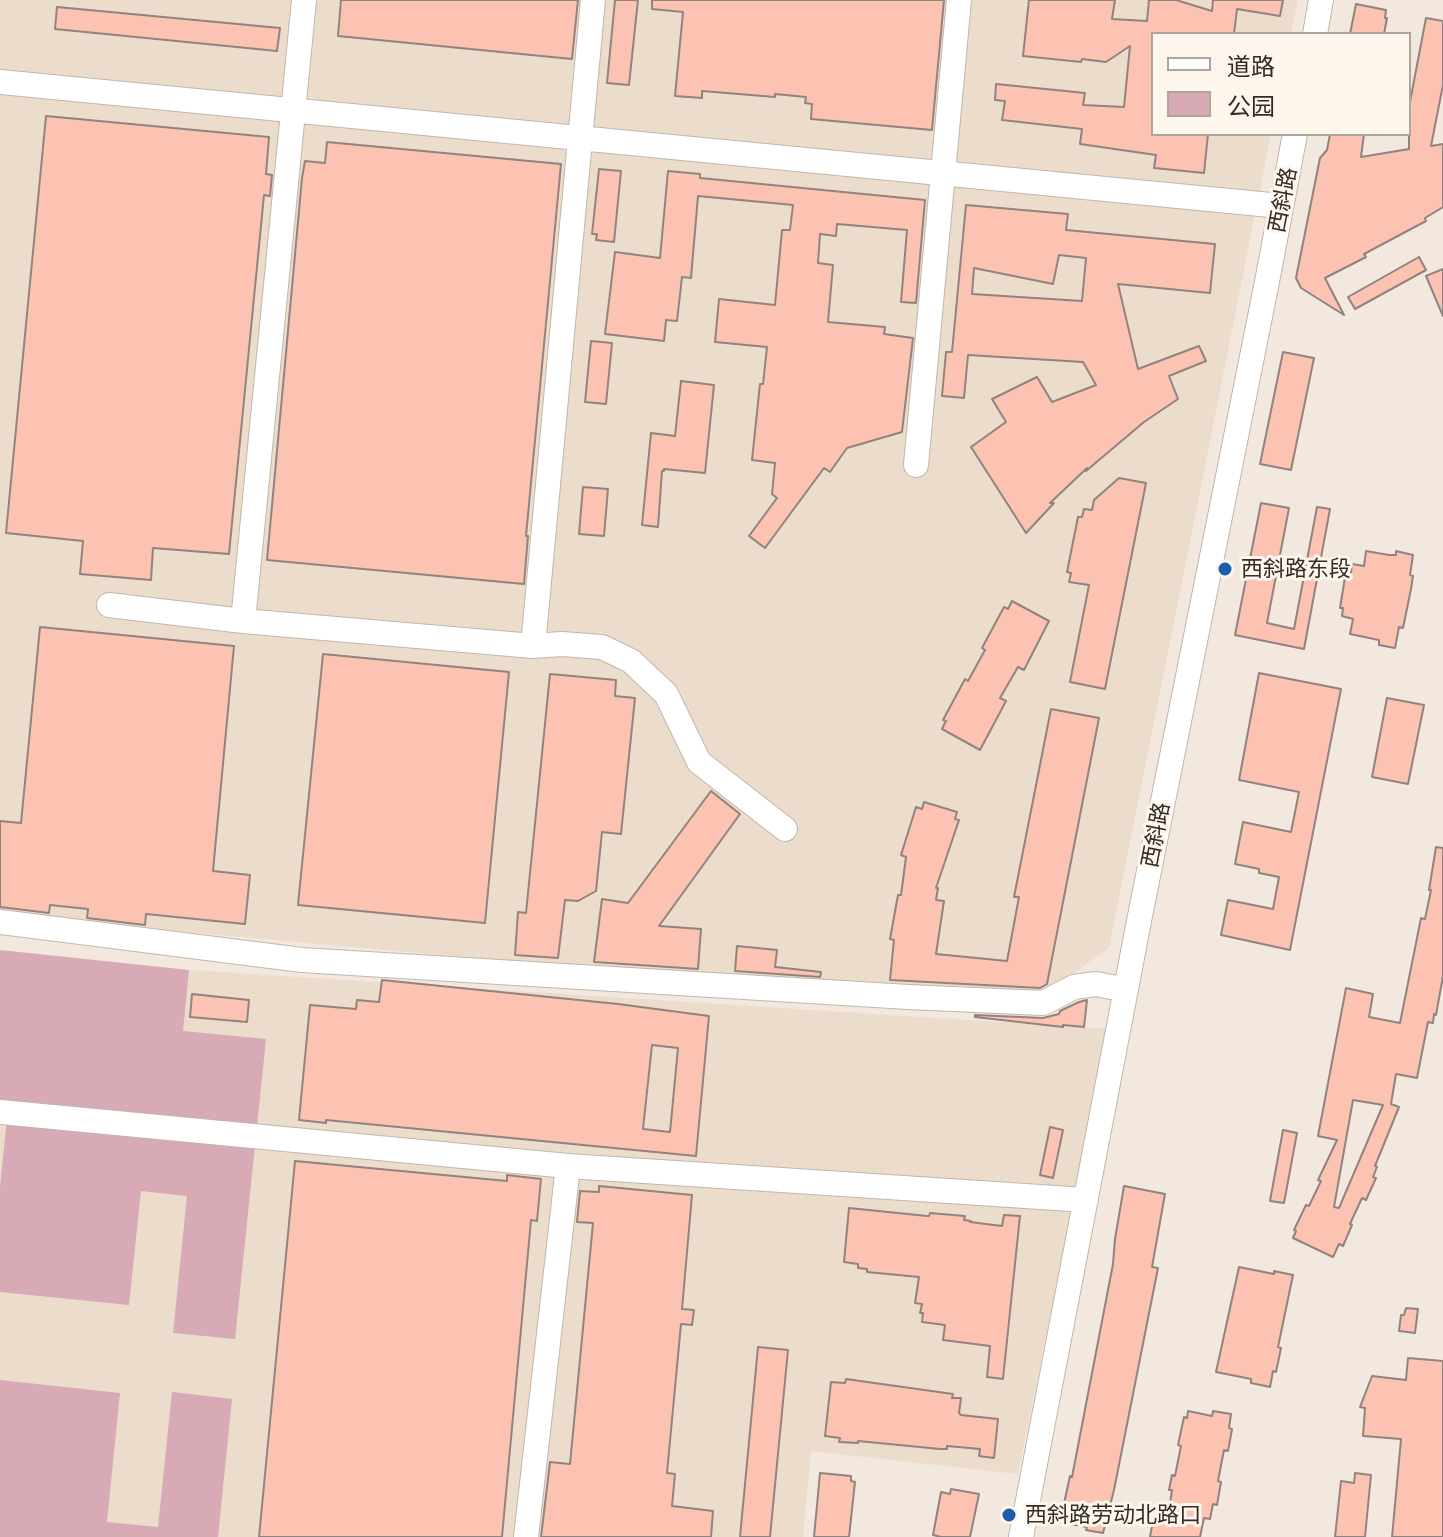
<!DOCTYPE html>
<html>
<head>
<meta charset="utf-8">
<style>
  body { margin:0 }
  #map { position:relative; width:1443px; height:1537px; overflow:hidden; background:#f2e8dd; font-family:"Golos Text","Noto Sans SC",sans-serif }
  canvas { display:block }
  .legend { position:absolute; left:1151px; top:32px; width:260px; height:104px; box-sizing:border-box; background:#fef6ed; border:2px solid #aca69e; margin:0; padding:10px 14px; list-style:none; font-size:24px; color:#302d28 }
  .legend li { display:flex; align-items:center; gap:16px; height:40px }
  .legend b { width:40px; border:2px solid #aca69e }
</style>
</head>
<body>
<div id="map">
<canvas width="1443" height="1537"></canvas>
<ul class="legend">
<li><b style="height:10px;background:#fff"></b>道路</li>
<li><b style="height:22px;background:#d7aab6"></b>公园</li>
</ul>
</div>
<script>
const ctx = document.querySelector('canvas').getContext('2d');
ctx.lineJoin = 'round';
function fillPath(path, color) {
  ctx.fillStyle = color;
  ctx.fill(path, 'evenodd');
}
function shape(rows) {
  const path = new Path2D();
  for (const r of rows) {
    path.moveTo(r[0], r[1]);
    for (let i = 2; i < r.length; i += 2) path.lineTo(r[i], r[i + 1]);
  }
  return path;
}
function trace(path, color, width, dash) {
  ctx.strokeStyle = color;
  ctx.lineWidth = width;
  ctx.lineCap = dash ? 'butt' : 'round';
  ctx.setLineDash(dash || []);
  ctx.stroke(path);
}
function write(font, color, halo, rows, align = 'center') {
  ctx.font = font + ' "Golos Text","Noto Sans SC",sans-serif';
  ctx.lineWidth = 6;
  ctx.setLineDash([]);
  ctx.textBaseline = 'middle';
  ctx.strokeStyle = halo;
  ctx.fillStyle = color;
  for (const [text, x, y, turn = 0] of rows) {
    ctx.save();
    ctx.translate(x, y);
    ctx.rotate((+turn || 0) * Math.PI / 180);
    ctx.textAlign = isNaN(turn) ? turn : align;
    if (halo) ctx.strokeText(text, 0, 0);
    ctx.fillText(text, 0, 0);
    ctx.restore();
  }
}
fillPath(shape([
  [0,0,1298,0,1291,34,1153,34,1153,134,1271,134,1109,948,1036,1000,573,967,0,915],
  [0,950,189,970,1108,1029,1018,1474,811,1451,803,1537,0,1537]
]), '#ebdccc');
fillPath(shape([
  [0,950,189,970,183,1031,266,1039,235,1339,173,1333,187,1196,141,1191,129,1305,0,1292,0,1187,7,1118,0,1117],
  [0,1380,120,1393,107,1522,158,1527,172,1392,232,1399,218,1537,0,1537]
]), '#d7aab6');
const building = shape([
  [341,0,578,0,572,59,338,36,341,0],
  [615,0,638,0,629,85,607,83,615,0],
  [652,0,944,0,932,130,811,119,812,104,805,103,806,97,775,94,775,97,702,91,702,98,675,96,683,12,652,9,652,0],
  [1029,0,1115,0,1112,19,1147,21,1149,0,1176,0,1212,11,1213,0,1283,0,1280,16,1237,9,1234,34,1153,34,1153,134,1208,134,1204,173,1154,168,1156,155,1080,144,1082,129,1002,120,1005,101,995,100,996,84,1085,93,1083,105,1124,107,1130,46,1106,62,1082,59,1081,62,1023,56,1029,0],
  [1356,4,1386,10,1385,18,1387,18,1384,34,1350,34,1356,4],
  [57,7,280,28,277,51,55,29,57,7],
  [1426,18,1443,21,1443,85,1431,146,1443,144,1443,207,1425,218,1426,221,1364,254,1366,257,1325,278,1344,315,1301,288,1296,278,1320,158,1327,150,1330,134,1364,134,1361,157,1409,149,1409,107,1426,18],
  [46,116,269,137,266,174,272,175,270,196,264,195,229,554,153,548,151,580,80,574,83,541,6,533,46,116],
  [327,142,561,164,526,536,528,536,524,584,267,560,302,178,305,161,325,163,327,142],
  [599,169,621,171,614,242,596,240,597,234,592,234,599,169],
  [668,171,700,174,700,178,925,200,916,303,901,302,907,230,837,224,836,236,820,234,818,263,833,265,828,322,885,327,884,334,913,338,902,432,847,448,830,472,824,468,765,548,749,536,777,498,772,494,775,463,752,460,760,384,763,384,767,347,715,342,719,299,775,305,782,230,790,230,793,205,698,196,691,278,682,277,677,321,666,320,664,341,605,334,615,252,660,258,668,171],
  [966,205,1068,214,1066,230,1215,244,1210,293,1118,284,1138,369,1199,346,1206,361,1169,376,1178,399,1144,422,1086,471,1087,468,1050,503,1054,503,1026,533,971,447,1006,422,992,399,1037,377,1052,402,1096,385,1083,362,968,355,964,398,942,396,946,352,952,352,966,205],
  [1059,255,1086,258,1082,301,972,294,974,268,1053,284,1059,255],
  [1419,257,1426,270,1355,309,1348,297,1419,257],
  [1443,269,1443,316,1426,276,1443,269],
  [591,341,612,343,606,404,585,402,591,341],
  [1283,352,1314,358,1291,470,1260,464,1283,352],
  [681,381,714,385,705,473,664,469,664,471,662,471,658,527,642,525,651,433,675,436,681,381],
  [1119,478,1146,483,1105,689,1070,682,1089,585,1069,582,1071,573,1067,572,1078,517,1082,517,1084,509,1092,510,1094,500,1119,478],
  [583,487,608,489,604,536,579,534,583,487],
  [1261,503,1289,508,1267,623,1294,629,1317,507,1330,509,1304,649,1235,635,1261,503],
  [1366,551,1389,555,1396,555,1396,551,1413,555,1410,575,1413,576,1411,589,1403,628,1399,627,1395,648,1379,645,1379,640,1374,639,1350,634,1353,619,1342,616,1343,608,1340,608,1346,571,1351,572,1352,564,1364,566,1366,551],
  [1012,601,1049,621,1024,670,1018,667,1000,698,1006,701,980,750,942,729,946,721,943,720,965,679,968,681,985,650,982,648,1004,607,1008,609,1012,601],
  [40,627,234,646,213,871,250,875,245,924,146,914,145,925,87,918,88,909,50,905,49,913,0,907,0,821,21,823,40,627],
  [323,654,509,672,485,923,298,905,323,654],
  [1259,673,1341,689,1290,950,1221,935,1228,900,1273,909,1279,877,1259,873,1259,869,1235,864,1243,822,1291,832,1299,792,1239,780,1259,673],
  [550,674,616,680,615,696,635,698,621,834,602,832,596,891,578,901,565,900,558,958,515,955,518,912,526,913,550,674],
  [1387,698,1424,705,1408,784,1372,777,1387,698],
  [1051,709,1099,718,1047,984,1040,988,890,980,894,940,890,939,898,895,901,895,906,857,901,855,916,807,922,809,924,802,957,812,955,819,959,820,936,888,938,888,936,900,944,901,936,954,1007,961,1019,897,1014,897,1051,709],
  [711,791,740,814,659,926,701,929,698,969,594,962,602,899,628,903,711,791],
  [1436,847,1443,848,1443,976,1436,1015,1434,1014,1433,1023,1428,1022,1417,1078,1396,1074,1391,1104,1399,1107,1375,1166,1377,1167,1373,1177,1376,1178,1366,1200,1362,1198,1350,1224,1352,1225,1343,1246,1339,1244,1333,1257,1293,1238,1296,1231,1294,1230,1306,1205,1309,1206,1321,1181,1318,1180,1337,1140,1318,1136,1346,988,1373,994,1369,1017,1400,1023,1421,918,1425,919,1431,890,1429,890,1436,847],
  [1353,1100,1383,1105,1339,1208,1334,1207,1353,1100],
  [737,946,777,950,775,967,821,972,820,977,735,971,737,946],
  [382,980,618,1004,709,1016,696,1156,326,1120,326,1123,299,1120,310,1005,356,1009,357,1000,379,1002,382,980],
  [652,1045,678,1048,670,1132,643,1129,652,1045],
  [192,994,249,1000,247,1022,190,1017,192,994],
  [1087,1000,1084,1027,1063,1025,1063,1027,975,1017,975,1015,1043,1018,1059,1014,1060,1011,1079,1002,1087,1000],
  [1050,1127,1063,1130,1053,1178,1040,1175,1050,1127],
  [1283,1130,1297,1133,1284,1203,1270,1201,1283,1130],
  [295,1161,507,1181,507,1175,541,1179,537,1221,531,1220,502,1537,259,1537,295,1161],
  [599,1186,692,1195,682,1309,694,1310,692,1325,681,1324,667,1473,675,1474,672,1506,713,1511,711,1537,541,1537,550,1462,570,1464,593,1223,577,1222,580,1191,599,1192,599,1186],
  [1124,1186,1165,1194,1152,1267,1158,1268,1114,1490,1103,1533,1086,1530,1087,1527,1060,1522,1070,1476,1072,1477,1113,1264,1115,1239,1124,1186],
  [849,1208,927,1216,929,1216,930,1213,965,1216,964,1220,971,1221,970,1222,1002,1226,1004,1215,1020,1216,1003,1379,987,1377,990,1346,943,1340,945,1325,922,1322,923,1313,920,1313,922,1304,915,1303,919,1277,867,1272,867,1269,858,1268,858,1264,844,1262,849,1208],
  [1239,1267,1274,1274,1274,1271,1293,1275,1278,1347,1281,1348,1276,1372,1273,1371,1270,1387,1251,1383,1251,1379,1216,1372,1239,1267],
  [1406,1308,1418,1309,1415,1333,1399,1331,1401,1315,1404,1315,1406,1308],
  [758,1347,788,1350,770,1537,740,1537,758,1347],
  [1408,1358,1443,1361,1443,1537,1392,1537,1401,1439,1363,1436,1365,1408,1360,1407,1372,1376,1406,1380,1408,1358],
  [846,1379,953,1394,952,1398,961,1398,959,1413,961,1415,998,1419,994,1458,979,1456,980,1449,947,1446,947,1449,940,1449,858,1441,858,1443,839,1442,840,1438,825,1436,831,1382,845,1383,846,1379],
  [1188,1411,1212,1416,1213,1411,1231,1414,1229,1428,1232,1429,1228,1451,1224,1450,1218,1481,1221,1482,1217,1505,1213,1504,1210,1519,1204,1518,1200,1537,1150,1537,1153,1521,1157,1521,1157,1514,1168,1516,1172,1490,1169,1490,1172,1475,1175,1476,1181,1446,1178,1445,1184,1417,1187,1418,1188,1411],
  [820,1473,851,1476,851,1481,855,1482,849,1537,814,1537,820,1473],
  [1355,1473,1371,1475,1365,1537,1335,1537,1341,1481,1354,1483,1355,1473],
  [951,1489,979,1494,970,1537,941,1537,933,1535,941,1492,950,1494,951,1489]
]);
fillPath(building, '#fcc2b2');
trace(building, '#91837f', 2);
const minor = shape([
  [1315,34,1321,0],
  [0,82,1281,206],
  [916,465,959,0],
  [109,605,243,621,533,646,562,644,602,647,631,661,666,694,699,762,785,829],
  [243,621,304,0],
  [533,646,593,0],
  [0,922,302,960,908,997,1043,1003,1074,987,1096,984,1126,990],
  [0,1112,568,1166,1086,1200],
  [526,1537,568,1166],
  [1021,1537,1139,921,1266,287,1295,134]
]);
trace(minor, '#c1b7ac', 26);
trace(minor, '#fff', 24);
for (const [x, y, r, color] of [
  [1225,569,8,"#1c5eae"],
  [1009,1515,8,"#1c5eae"]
]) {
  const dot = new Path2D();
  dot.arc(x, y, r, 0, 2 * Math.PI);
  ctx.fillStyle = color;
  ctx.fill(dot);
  trace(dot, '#fef6ed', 3);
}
write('22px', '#302d28', '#fef6ed', [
  ["西斜路",1283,200,-79],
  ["西斜路",1156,835,-79]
]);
write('22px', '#302d28', '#fef6ed', [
  ["西斜路东段",1241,569],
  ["西斜路劳动北路口",1025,1515]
], 'left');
</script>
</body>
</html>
